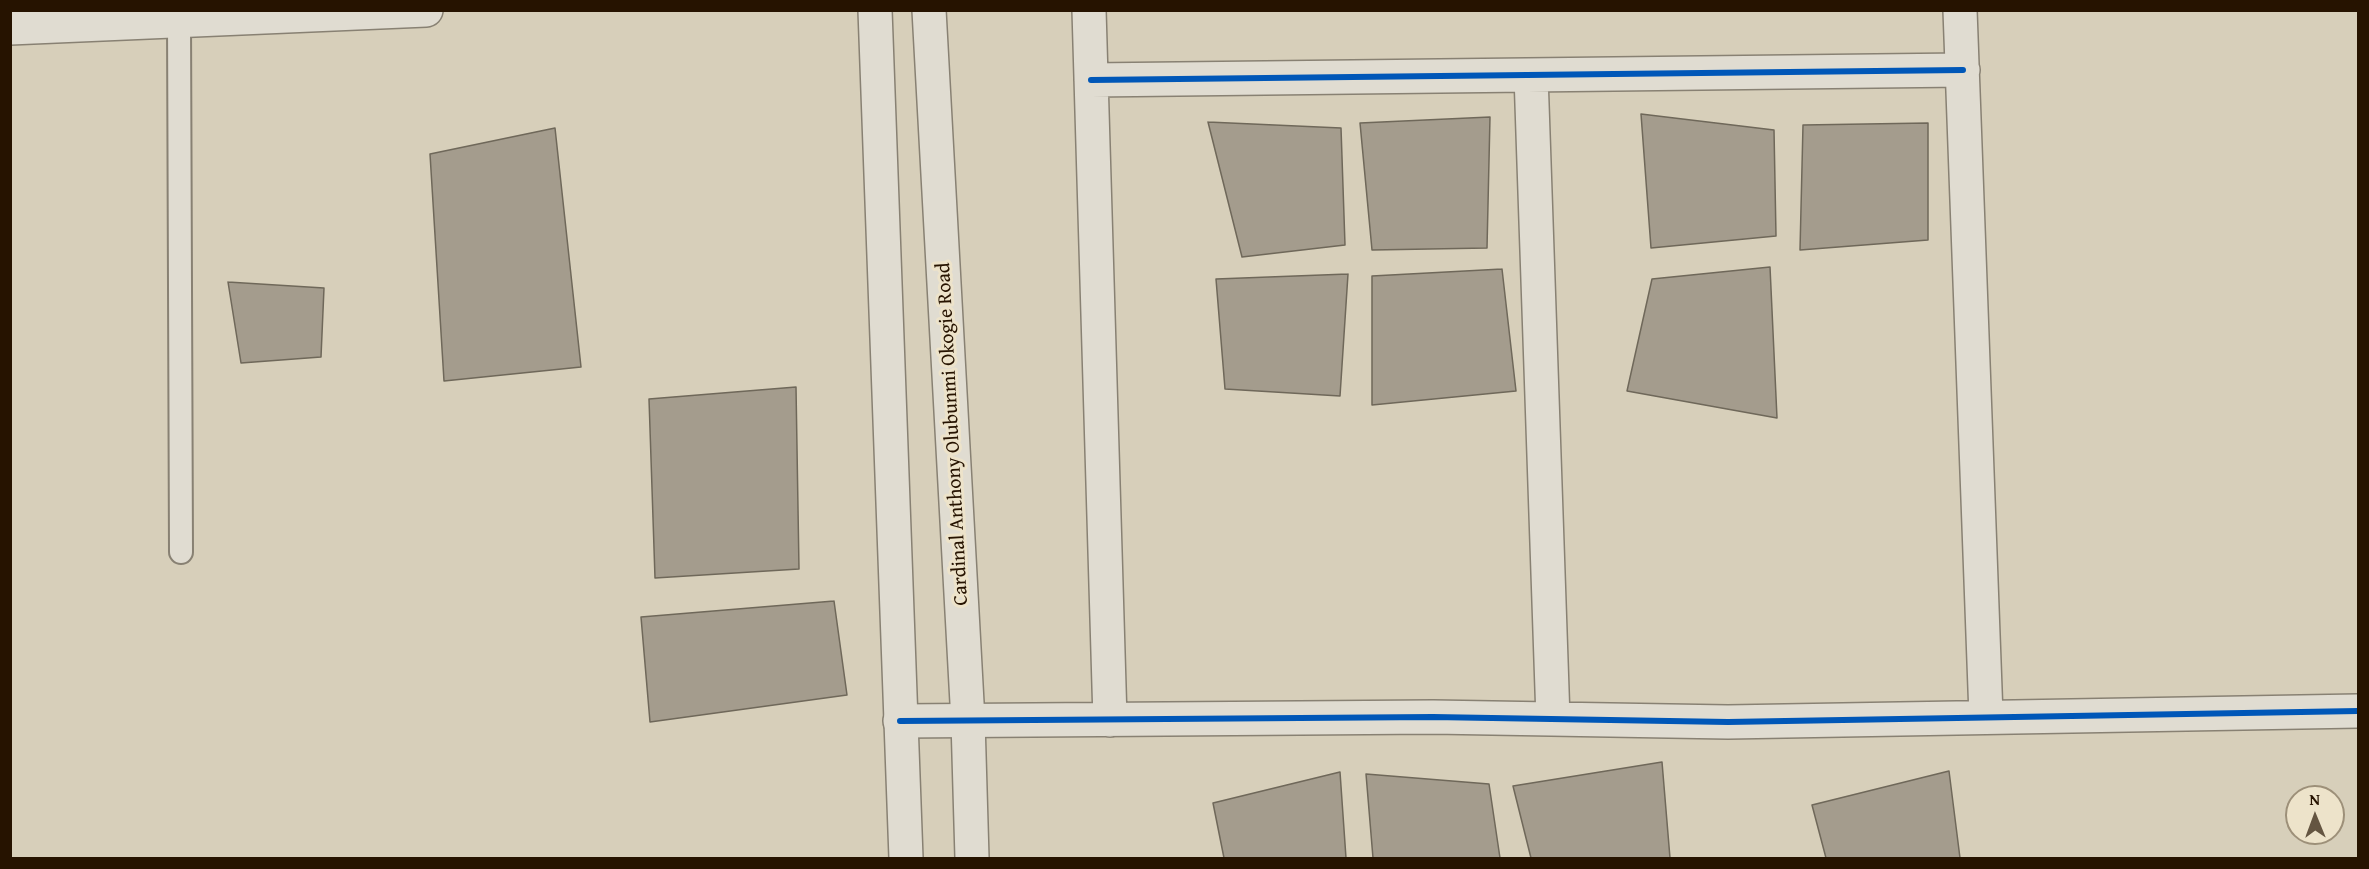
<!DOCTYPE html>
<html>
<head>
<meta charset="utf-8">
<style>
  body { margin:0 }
  #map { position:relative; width:2369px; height:869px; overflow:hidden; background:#d7cfba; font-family:"Gentium Book Plus",serif }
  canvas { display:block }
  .frame { position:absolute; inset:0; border:12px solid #261300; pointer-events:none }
  .north { position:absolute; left:2285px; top:785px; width:60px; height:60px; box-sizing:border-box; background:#ede3ca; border:2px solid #9d9079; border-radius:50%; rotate:359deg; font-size:16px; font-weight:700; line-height:24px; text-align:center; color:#261300 }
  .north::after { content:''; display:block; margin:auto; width:21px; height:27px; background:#645541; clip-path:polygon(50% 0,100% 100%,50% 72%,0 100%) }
</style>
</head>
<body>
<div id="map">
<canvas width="2369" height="869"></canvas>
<div class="frame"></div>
<div class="north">N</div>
</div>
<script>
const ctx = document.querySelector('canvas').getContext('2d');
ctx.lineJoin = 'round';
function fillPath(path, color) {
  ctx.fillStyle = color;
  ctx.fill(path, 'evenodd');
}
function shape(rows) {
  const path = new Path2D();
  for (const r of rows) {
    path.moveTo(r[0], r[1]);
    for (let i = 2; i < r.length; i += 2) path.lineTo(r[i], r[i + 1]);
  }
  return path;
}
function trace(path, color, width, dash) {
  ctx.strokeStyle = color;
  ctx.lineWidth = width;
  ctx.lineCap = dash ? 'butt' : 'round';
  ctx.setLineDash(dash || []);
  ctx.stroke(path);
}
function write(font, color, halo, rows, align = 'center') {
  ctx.font = font + ' "Gentium Book Plus",serif';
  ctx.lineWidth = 6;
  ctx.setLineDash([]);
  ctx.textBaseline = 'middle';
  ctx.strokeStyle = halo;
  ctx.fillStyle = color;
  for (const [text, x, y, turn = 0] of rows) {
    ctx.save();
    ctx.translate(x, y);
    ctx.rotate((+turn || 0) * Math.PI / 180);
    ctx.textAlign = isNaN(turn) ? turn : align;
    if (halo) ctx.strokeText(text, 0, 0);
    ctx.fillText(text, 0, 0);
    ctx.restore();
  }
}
const building = shape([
  [1641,114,1774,130,1776,236,1651,248,1641,114],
  [1490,117,1487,248,1372,250,1360,123,1490,117],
  [1208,122,1341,128,1345,245,1242,257,1208,122],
  [1928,123,1928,240,1800,250,1803,125,1928,123],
  [555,128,581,367,444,381,430,154,555,128],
  [1770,267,1777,418,1627,391,1652,279,1770,267],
  [1502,269,1516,391,1372,405,1372,276,1502,269],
  [1348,274,1340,396,1225,389,1216,279,1348,274],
  [228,282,324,288,321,357,241,363,228,282],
  [796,387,799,569,655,578,649,399,796,387],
  [834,601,847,695,650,722,641,617,834,601],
  [1662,762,1670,858,1531,858,1513,786,1662,762],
  [1949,771,1960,858,1826,858,1812,805,1949,771],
  [1340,772,1346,858,1224,858,1213,803,1340,772],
  [1366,774,1489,784,1500,858,1373,858,1366,774]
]);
fillPath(building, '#a49c8d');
trace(building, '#6f685a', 1.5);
const service = shape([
  [179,21,181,552]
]);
const minor = shape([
  [1089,10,1110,720],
  [1960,10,1986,716],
  [10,28,426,10],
  [1531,75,1553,719],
  [1091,80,1963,70],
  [900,721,1433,717,1728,722,2358,711]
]);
const tertiary = shape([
  [875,10,906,858],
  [929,10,968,721,972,858]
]);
trace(service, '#888173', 26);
trace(minor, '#888173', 36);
trace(tertiary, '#888173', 36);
trace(service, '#e0dcd1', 22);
trace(minor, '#e0dcd1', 33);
trace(tertiary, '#e0dcd1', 33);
trace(shape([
  [1091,80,1963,70],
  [900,721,1433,717,1728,722,2358,711]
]), '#0057b8', 6);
write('20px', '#261300', '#ede3ca', [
  ["Cardinal Anthony Olubunmi Okogie Road",953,434,-93]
]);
</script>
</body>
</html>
